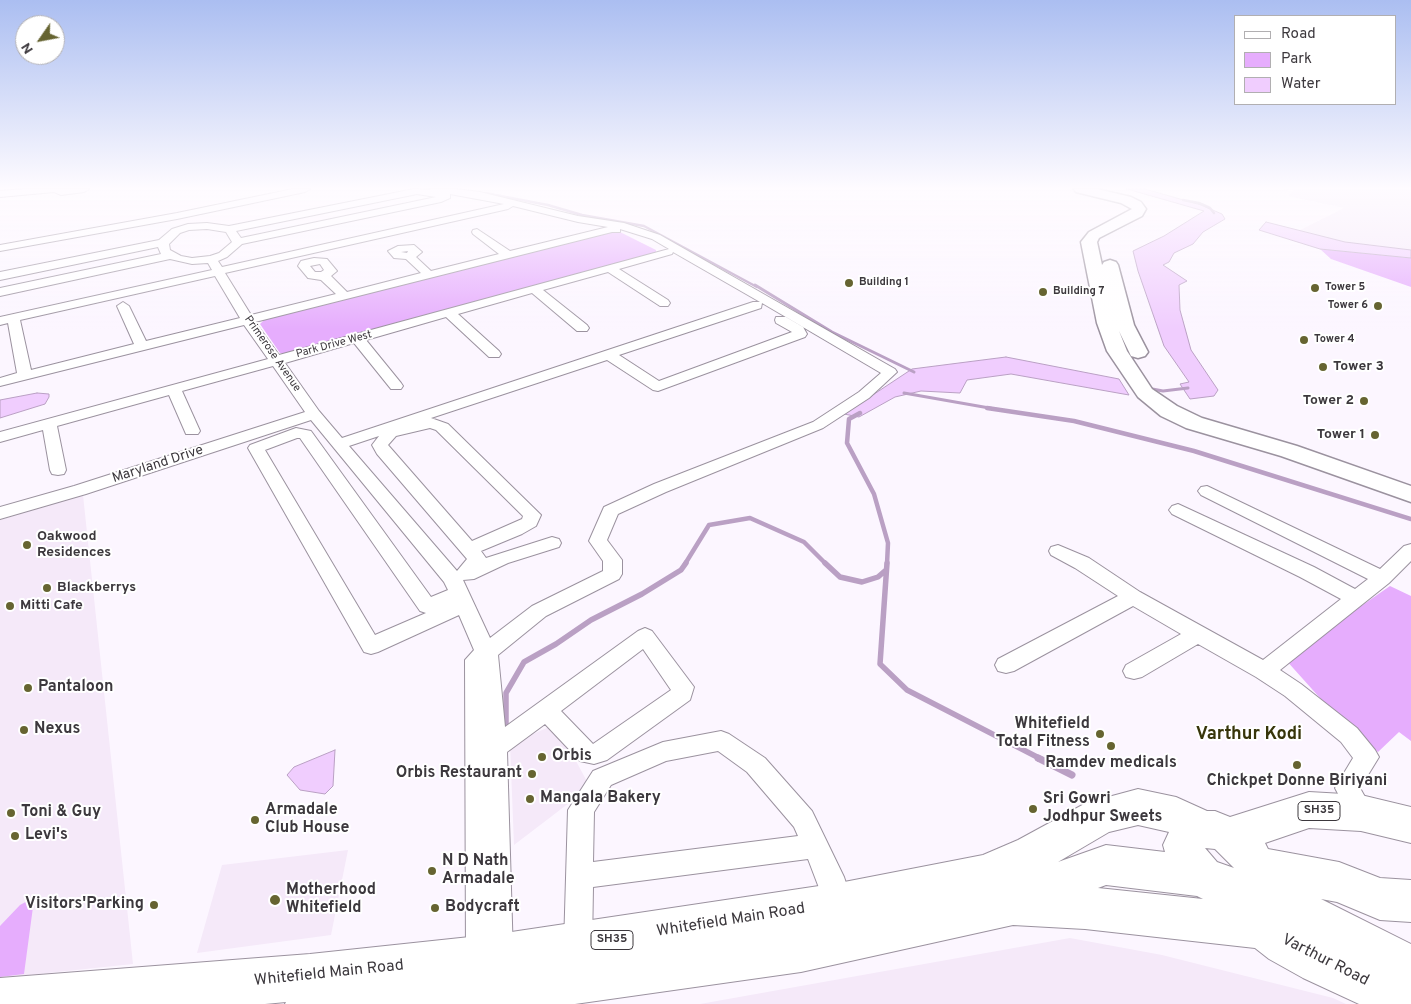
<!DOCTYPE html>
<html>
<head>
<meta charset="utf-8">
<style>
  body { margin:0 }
  #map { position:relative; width:1411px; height:1004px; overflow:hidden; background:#fcf6ff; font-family:Overpass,sans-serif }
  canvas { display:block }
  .legend { position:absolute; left:1234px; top:15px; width:162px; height:90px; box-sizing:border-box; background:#fff; border:1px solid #b1afb1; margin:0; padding:6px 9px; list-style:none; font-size:15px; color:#3c383d }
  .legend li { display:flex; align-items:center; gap:10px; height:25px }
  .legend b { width:25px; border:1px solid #b1afb1 }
  .north { position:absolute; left:15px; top:15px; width:50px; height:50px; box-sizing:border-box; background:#fff; border:1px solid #b1afb1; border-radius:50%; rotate:237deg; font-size:14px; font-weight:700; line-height:20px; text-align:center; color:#3c383d }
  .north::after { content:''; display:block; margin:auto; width:18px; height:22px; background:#666431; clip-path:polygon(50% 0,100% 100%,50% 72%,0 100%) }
</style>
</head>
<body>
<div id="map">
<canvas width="1411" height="1004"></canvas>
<ul class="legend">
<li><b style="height:6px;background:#fff"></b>Road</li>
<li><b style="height:14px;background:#e6adfd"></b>Park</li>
<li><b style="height:14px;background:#f0cdfe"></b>Water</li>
</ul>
<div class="north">N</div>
</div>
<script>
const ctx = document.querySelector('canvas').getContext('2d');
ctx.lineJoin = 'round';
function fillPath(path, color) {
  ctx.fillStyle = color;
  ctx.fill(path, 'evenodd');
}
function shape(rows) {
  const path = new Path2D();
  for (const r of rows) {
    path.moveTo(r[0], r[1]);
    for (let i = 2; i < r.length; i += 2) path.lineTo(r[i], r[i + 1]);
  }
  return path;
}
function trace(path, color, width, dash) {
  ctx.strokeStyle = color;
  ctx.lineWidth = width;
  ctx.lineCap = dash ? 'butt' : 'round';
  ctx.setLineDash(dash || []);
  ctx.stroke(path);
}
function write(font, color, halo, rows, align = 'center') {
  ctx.font = font + ' Overpass,sans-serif';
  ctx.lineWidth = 4;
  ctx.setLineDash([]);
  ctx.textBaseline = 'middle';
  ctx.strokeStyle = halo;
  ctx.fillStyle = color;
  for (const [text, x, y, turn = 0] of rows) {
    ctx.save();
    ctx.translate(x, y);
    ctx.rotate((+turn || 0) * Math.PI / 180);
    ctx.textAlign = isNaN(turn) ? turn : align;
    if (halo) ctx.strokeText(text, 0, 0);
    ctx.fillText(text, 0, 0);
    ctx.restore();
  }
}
fillPath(shape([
  [1283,189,1411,189,1411,250,1345,242,1298,231,1344,208,1288,196,1293,191],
  [83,495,133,964,0,978,0,520],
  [556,724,590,787,514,845,510,744],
  [348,850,331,935,197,953,222,865],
  [1070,938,1162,955,1333,998,1346,1004,700,1004]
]), '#f5e9f9');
fillPath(shape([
  [614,232,620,232,656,250,656,253,284,354,280,353,260,324,265,319],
  [1320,249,1411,258,1411,287,1331,259],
  [1390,586,1411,596,1411,741,1399,732,1378,752,1346,727,1285,659],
  [31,899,33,907,24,974,0,977,0,926,20,905]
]), '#e6adfd');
const water = shape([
  [1127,189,1145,189,1201,205,1222,214,1225,219,1203,232,1193,244,1174,253,1169,262,1163,265,1187,281,1179,285,1180,310,1191,350,1218,390,1214,396,1190,399,1180,384,1189,382,1164,346,1138,271,1133,251,1164,236,1204,211,1127,189],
  [1266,222,1345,242,1411,250,1411,258,1320,249,1259,230,1266,222],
  [1006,357,1119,379,1129,395,1011,374,967,380,960,393,921,391,895,397,859,417,844,414,912,369,1006,357],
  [37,393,49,394,49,397,45,404,0,418,0,400,37,393],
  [335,750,333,786,325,794,300,790,287,775,294,767,335,750]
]);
fillPath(water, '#f0cdfe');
trace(water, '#baa0c4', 1);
trace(shape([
  [485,193,548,205,582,215,644,226,757,287],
  [1183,200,1199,203,1210,208,1214,213]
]), '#baa0c4', 2.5);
trace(shape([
  [755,285,832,332,914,372],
  [1147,388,1163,391,1188,388],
  [904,393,995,409]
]), '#baa0c4', 3);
trace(shape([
  [987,408,1074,421,1194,451,1411,519],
  [860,413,849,419,847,443,874,494,888,543,887,564],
  [685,564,709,525,750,518,804,542,826,564]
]), '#baa0c4', 4.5);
trace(shape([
  [825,563,840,577,862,582,878,577,886,570],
  [887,563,880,664,907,690,1041,759],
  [506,726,506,693,524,662,556,644,591,620,642,594,681,570,686,563]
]), '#baa0c4', 5.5);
trace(shape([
  [1038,758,1072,775]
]), '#baa0c4', 7);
const street = shape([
  [26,189,89,189,84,192,61,195,54,192,0,197,0,191,26,189],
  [293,189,310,189,305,192,177,219,0,251,0,245,177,213,293,189],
  [414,189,431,190,430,189,455,189,480,192,578,216,624,223,660,235,895,369,897,372,869,398,823,428,666,492,618,514,607,540,622,560,622,574,619,579,546,616,498,655,505,727,638,631,645,628,652,631,694,687,690,700,607,760,594,764,580,761,545,724,507,752,513,957,508,967,498,972,491,969,481,974,471,969,466,959,465,660,474,650,459,615,378,652,371,654,364,652,248,448,250,445,296,428,311,431,431,597,448,590,444,582,311,420,86,494,0,519,0,507,74,486,305,412,273,366,182,391,200,431,198,434,186,434,169,395,57,426,66,470,64,474,58,475,52,474,50,470,43,430,0,442,0,432,268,359,244,325,0,386,0,378,17,373,8,323,0,325,0,317,212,270,208,263,192,264,170,259,0,296,0,288,161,254,158,247,0,280,0,272,159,240,172,229,188,224,207,223,229,226,414,189],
  [417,194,436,197,241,238,236,231,417,194],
  [450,194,504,204,222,267,218,261,227,257,242,244,441,202,450,198,450,194],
  [513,206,578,222,608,227,510,251,477,229,473,230,472,232,473,234,499,254,431,271,416,257,422,252,414,245,398,246,388,251,394,258,406,259,421,273,347,292,331,276,337,271,327,259,314,258,305,260,301,261,298,266,308,278,321,280,336,294,251,315,225,273,508,209,513,206],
  [207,229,226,232,232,242,219,253,210,256,192,258,181,256,170,250,169,244,180,233,189,230,207,229],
  [620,229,652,239,669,249,279,355,255,322,612,232,620,232,620,229],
  [408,251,407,253,401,252,408,251],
  [673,252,760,302,753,302,342,438,319,411,285,363,354,343,391,389,401,389,403,386,401,383,366,340,446,317,489,357,499,357,501,354,499,351,458,314,532,293,577,331,587,331,589,328,587,325,543,290,608,272,660,306,668,306,670,303,668,300,619,269,672,254,673,252],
  [320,264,324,270,321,272,315,272,310,266,320,264],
  [215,276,240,318,146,341,129,306,123,302,117,306,134,344,31,370,20,320,215,276],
  [762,303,881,373,859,392,813,422,654,484,604,507,589,541,603,561,603,571,532,606,490,638,463,580,474,579,508,563,559,547,561,543,559,539,552,537,486,558,481,551,522,534,536,526,541,515,448,424,431,418,607,360,653,390,658,391,805,337,807,334,803,327,786,317,776,317,775,320,776,323,792,332,659,381,619,355,761,308,762,303],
  [430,428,436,430,523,516,522,519,472,541,388,445,396,436,430,428],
  [379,436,372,445,377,454,467,559,457,571,349,446,379,436],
  [297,438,300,438,420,611,426,613,375,635,265,450,297,438],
  [643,649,671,690,593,744,561,711,643,649],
  [1207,486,1380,569,1404,546,1411,544,1411,561,1389,583,1280,670,1301,684,1357,728,1375,750,1379,757,1360,788,1374,813,1370,821,1361,824,1352,821,1335,788,1353,758,1341,742,1285,696,1256,677,1198,644,1142,677,1134,679,1126,677,1123,671,1126,665,1181,634,1133,606,1014,671,1006,673,998,671,995,665,998,659,1118,596,1075,568,1051,555,1049,551,1051,547,1058,545,1089,558,1140,592,1263,660,1341,599,1300,577,1172,514,1169,510,1172,506,1178,504,1314,567,1355,589,1368,579,1201,495,1198,491,1201,487,1207,486],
  [721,731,729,734,765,758,812,811,844,877,853,904,849,914,839,918,829,914,808,859,593,887,592,946,588,956,578,960,568,956,564,946,568,810,593,771,663,742,721,731],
  [718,751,747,772,794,827,798,836,593,862,594,812,611,785,666,761,718,751]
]);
const secondary = shape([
  [1074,189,1097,189,1131,197,1141,202,1146,209,1142,216,1099,238,1097,242,1102,265,1104,262,1110,260,1116,262,1118,265,1134,325,1148,352,1145,356,1138,358,1131,356,1119,331,1127,351,1152,389,1177,406,1202,418,1297,446,1411,486,1411,502,1281,456,1186,428,1161,416,1138,397,1107,351,1097,323,1081,242,1089,232,1132,209,1121,203,1076,192,1074,189]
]);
const primary = shape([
  [1138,789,1176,797,1207,811,1215,811,1230,817,1309,792,1361,795,1411,807,1411,843,1361,831,1309,828,1265,843,1268,849,1339,862,1380,878,1411,880,1411,922,1380,920,1337,902,1321,899,1411,944,1411,1004,1359,1004,1303,978,1269,959,1255,948,1085,929,1013,925,801,972,575,1004,285,1004,286,1002,265,1004,0,1004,0,978,310,954,498,934,839,883,983,855,1018,840,1086,803,1138,789],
  [1138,825,1169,832,1163,845,1165,852,1106,845,1058,862,1109,832,1138,825],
  [1205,848,1215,849,1234,868,1217,862,1205,848],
  [1106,885,1197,896,1203,899,1098,888,1106,885]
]);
trace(street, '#9b929f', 2);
trace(secondary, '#9b929f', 3);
trace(primary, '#9b929f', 2);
fillPath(street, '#fff');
fillPath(secondary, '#fff');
fillPath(primary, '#fff');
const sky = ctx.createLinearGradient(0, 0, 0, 329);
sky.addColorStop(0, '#abbef1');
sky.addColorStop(0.57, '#fefbff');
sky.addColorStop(1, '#fefbff00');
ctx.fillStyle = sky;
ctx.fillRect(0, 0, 1411, 329);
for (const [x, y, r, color] of [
  [849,283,5,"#666431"],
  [1315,288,5,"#666431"],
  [1043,292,5,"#666431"],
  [1378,306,5,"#666431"],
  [1304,340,5,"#666431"],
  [1323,367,5,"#666431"],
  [1364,401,5,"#666431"],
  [1375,435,5,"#666431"],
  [27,545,5,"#666431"],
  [47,588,5,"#666431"],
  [10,606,5,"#666431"],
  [28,688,5,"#666431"],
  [24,730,5,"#666431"],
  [1100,734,5,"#666431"],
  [1111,746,5,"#666431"],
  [542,757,5,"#666431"],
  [1297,765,5,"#666431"],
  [532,774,5,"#666431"],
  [530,799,5,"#666431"],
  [1033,809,5,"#666431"],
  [11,813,5,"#666431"],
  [255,820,5,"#666431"],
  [15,836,5,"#666431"],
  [432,871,5,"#666431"],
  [275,900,6,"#666431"],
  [154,905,5,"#666431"],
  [435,908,5,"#666431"]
]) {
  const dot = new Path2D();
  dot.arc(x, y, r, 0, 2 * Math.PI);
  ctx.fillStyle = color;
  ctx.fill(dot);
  trace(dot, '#fff', 2);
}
write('bold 11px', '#3c383d', '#fff', [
  ["Building 1",859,283],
  ["Tower 5",1325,288],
  ["Building 7",1053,292],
  ["Tower 6",1368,306,"right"],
  ["Tower 4",1314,340]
], 'left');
write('11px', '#3c383d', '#fff', [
  ["Park Drive West",334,345,-15],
  ["Primerose Avenue",272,354,55]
]);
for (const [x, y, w] of [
  [1319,811,42],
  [612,940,42]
]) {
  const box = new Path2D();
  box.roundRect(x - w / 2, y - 9.5, w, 19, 4);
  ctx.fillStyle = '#fff';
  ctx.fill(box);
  trace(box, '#3c383d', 1);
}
write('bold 12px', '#3c383d', null, [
  ["SH35",1319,811],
  ["SH35",612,940]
]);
write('bold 14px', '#3c383d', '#fff', [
  ["Tower 3",1333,367],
  ["Tower 2",1354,401,"right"],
  ["Tower 1",1365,435,"right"],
  ["Oakwood",37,537],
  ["Residences",37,553],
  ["Blackberrys",57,588],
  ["Mitti Cafe",20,606]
], 'left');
write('14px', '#3c383d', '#fff', [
  ["Maryland Drive",158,465,-18]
]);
write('bold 16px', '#3c383d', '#fff', [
  ["Pantaloon",38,688],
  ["Whitefield",1090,725,"right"],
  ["Total Fitness",1090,743,"right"],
  ["Nexus",34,730],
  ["Orbis",552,757],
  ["Ramdev medicals",1111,764,"center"],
  ["Orbis Restaurant",522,774,"right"],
  ["Chickpet Donne Biriyani",1297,782,"center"],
  ["Mangala Bakery",540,799],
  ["Sri Gowri",1043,800],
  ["Jodhpur Sweets",1043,818],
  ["Armadale",265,811],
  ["Club House",265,829],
  ["Toni & Guy",21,813],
  ["Levi's",25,836],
  ["N D Nath",442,862],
  ["Armadale",442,880],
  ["Motherhood",286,891],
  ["Whitefield",286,909],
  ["Visitors'Parking",144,905,"right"],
  ["Bodycraft",445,908]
], 'left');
write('16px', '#3c383d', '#fff', [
  ["Whitefield Main Road",731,921,-9],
  ["Varthur Road",1325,961,27],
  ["Whitefield Main Road",329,974,-6]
]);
write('bold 18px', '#37350a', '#fff', [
  ["Varthur Kodi",1249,735]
]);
</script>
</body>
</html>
